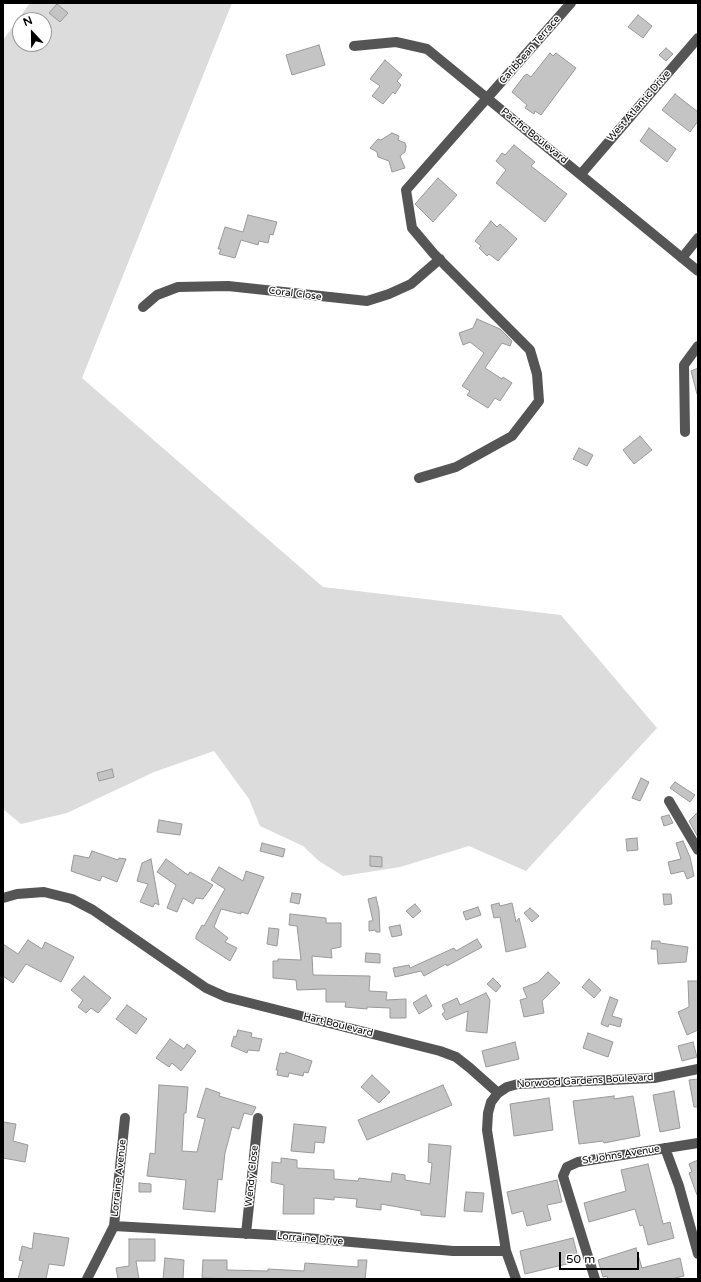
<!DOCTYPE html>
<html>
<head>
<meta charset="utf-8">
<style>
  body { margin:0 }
  #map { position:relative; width:701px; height:1282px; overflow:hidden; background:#fff; font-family:"Varela Round",sans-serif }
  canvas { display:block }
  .frame { position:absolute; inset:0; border:4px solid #000; pointer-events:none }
  .north { position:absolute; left:12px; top:12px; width:40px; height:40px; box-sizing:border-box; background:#fff; border:1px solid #999; border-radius:50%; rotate:338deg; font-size:11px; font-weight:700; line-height:16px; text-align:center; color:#000 }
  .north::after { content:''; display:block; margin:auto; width:14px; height:18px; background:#000; clip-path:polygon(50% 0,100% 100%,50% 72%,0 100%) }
  .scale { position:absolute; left:559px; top:1252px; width:80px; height:18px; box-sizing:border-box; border:2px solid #000; border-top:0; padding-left:5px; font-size:12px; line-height:14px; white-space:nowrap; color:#000; -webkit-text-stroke:3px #fff; paint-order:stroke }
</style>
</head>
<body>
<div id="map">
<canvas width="701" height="1282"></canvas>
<div class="frame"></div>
<div class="north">N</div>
<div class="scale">50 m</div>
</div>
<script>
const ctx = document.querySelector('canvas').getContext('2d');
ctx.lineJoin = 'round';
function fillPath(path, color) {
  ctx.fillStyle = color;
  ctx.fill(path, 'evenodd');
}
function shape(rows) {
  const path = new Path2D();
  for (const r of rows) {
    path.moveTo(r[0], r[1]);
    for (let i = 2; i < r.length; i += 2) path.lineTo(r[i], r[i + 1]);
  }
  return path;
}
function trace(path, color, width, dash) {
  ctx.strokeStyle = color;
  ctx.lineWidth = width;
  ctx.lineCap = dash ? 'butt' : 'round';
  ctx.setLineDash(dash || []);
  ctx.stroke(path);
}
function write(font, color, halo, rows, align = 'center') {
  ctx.font = font + ' "Varela Round",sans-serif';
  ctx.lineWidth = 3;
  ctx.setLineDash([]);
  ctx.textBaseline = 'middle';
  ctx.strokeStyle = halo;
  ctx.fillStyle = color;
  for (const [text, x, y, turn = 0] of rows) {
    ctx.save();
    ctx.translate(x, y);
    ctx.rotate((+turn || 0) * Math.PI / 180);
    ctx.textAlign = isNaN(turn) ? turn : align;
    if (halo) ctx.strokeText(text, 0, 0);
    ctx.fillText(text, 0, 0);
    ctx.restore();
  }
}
fillPath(shape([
  [30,3,232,3,82,378,323,587,561,615,657,728,526,871,469,846,400,867,343,876,319,861,303,846,260,826,249,799,214,751,154,772,67,813,21,824,3,809,3,40],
  [20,20,44,20,44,44,20,44]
]), '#dcdcdc');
const building = shape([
  [57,4,68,13,60,22,49,13,57,4],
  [638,15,652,26,643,38,628,27,638,15],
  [319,45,325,65,292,75,286,55,319,45],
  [666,48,673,54,666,61,659,55,666,48],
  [550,53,553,56,556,53,576,68,541,115,535,111,534,114,525,108,527,105,512,92,524,76,527,74,531,77,550,53],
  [385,60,402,75,397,81,401,85,395,94,393,92,383,104,372,96,380,86,370,79,385,60],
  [675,94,698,112,698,121,690,132,662,110,675,94],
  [649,128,676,149,667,162,640,141,649,128],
  [392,133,399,136,398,140,405,143,406,146,405,152,400,156,405,168,392,172,389,161,378,157,377,152,370,148,378,139,381,140,392,133],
  [514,145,535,162,531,166,567,194,545,222,496,183,506,170,496,161,502,153,505,155,514,145],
  [438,178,457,195,433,222,415,204,438,178],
  [248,215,277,222,273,235,270,234,268,243,259,241,258,245,241,240,235,258,219,254,221,249,218,249,225,227,243,232,248,215],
  [491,221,497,227,500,224,517,239,498,261,489,254,487,256,479,248,481,246,475,241,491,221],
  [477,319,500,329,512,341,510,346,502,343,485,368,502,379,503,377,512,383,500,401,495,398,488,408,467,395,470,391,462,386,484,353,470,342,463,345,459,333,473,328,477,319],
  [698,368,698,394,697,394,691,371,698,368],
  [640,436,652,450,634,464,623,450,640,436],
  [579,448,593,455,587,466,573,459,579,448],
  [112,769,114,777,99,781,97,773,112,769],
  [641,778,649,782,640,801,632,798,641,778],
  [675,782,695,795,690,802,670,788,675,782],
  [698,812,698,837,689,821,698,812],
  [669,815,673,823,664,826,661,817,669,815],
  [159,820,182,824,180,835,157,832,159,820],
  [637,838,638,850,627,851,626,839,637,838],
  [683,841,690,857,694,876,687,879,684,871,671,874,668,862,681,859,676,843,683,841],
  [262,843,285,849,283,857,260,851,262,843],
  [92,851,118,860,119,858,126,859,117,882,102,876,100,881,71,871,74,855,89,858,92,851],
  [370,856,382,857,382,867,370,866,370,856],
  [151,859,159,905,155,903,153,907,140,902,148,884,137,881,142,863,151,859],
  [166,859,188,875,190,872,213,885,203,899,196,898,193,904,183,898,177,912,167,908,176,885,157,872,166,859],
  [219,867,243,881,246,871,264,877,248,914,241,912,241,914,221,909,214,927,228,938,225,942,237,948,230,961,196,939,196,936,202,925,204,926,225,889,211,880,219,867],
  [292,893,301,894,299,904,290,902,292,893],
  [663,894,671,894,672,904,664,905,663,894],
  [376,897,379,910,380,932,376,932,375,930,369,931,369,921,373,921,368,899,376,897],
  [499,903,500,906,512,903,516,922,519,918,526,947,506,952,500,917,494,918,491,905,499,903],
  [415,904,421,911,413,918,406,911,415,904],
  [478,907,481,915,466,920,463,912,478,907],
  [530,908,539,916,532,922,524,913,530,908],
  [290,914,326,918,326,923,341,923,341,947,331,949,332,958,312,956,313,975,370,976,369,991,387,992,386,1000,406,999,406,1018,390,1018,390,1008,367,1007,367,1009,345,1007,346,1002,326,1002,326,989,297,990,296,980,273,978,273,961,278,961,278,959,301,960,297,926,289,925,290,914],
  [400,925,402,935,392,937,389,927,400,925],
  [269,928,279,929,277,946,267,944,269,928],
  [477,939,482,947,447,966,446,964,424,976,421,971,395,977,393,968,409,965,410,968,454,948,456,951,477,939],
  [28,940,42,949,45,942,74,957,61,982,26,964,13,983,3,976,3,944,18,954,28,940],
  [652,941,660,941,660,943,688,947,686,962,658,964,657,949,651,949,652,941],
  [366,953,380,954,380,963,365,962,366,953],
  [548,972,560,983,542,1001,544,1013,524,1017,520,1000,527,998,523,988,538,982,548,972],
  [84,976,111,998,98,1013,91,1008,86,1013,78,1007,83,1000,71,990,84,976],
  [493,978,501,986,496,992,487,984,493,978],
  [589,979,601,990,594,998,582,987,589,979],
  [688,981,698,981,698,1030,687,1035,678,1012,689,1007,688,981],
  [486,993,490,1000,487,1033,466,1031,468,1011,446,1020,442,1014,445,1012,442,1005,457,998,460,1005,486,993],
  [426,995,432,1006,419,1014,413,1003,426,995],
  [610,997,618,1000,612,1016,622,1019,620,1027,609,1024,608,1027,601,1024,610,997],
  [127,1005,147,1019,136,1034,116,1019,127,1005],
  [238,1030,252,1033,251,1037,262,1039,259,1051,248,1050,247,1053,231,1046,234,1036,236,1037,238,1030],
  [588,1033,613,1042,608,1057,583,1048,588,1033],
  [170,1039,184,1049,187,1044,196,1051,181,1071,172,1063,169,1067,156,1058,170,1039],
  [515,1042,519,1059,486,1067,482,1051,515,1042],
  [693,1042,697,1057,682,1061,678,1046,693,1042],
  [286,1052,312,1061,308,1073,304,1072,303,1076,289,1073,288,1077,277,1075,278,1070,276,1070,280,1053,285,1054,286,1052],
  [372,1075,390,1092,379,1103,361,1087,372,1075],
  [698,1079,698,1107,694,1107,689,1080,698,1079],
  [159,1085,188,1087,186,1113,184,1113,182,1151,197,1152,205,1119,197,1117,206,1088,220,1093,219,1096,256,1107,252,1115,244,1113,239,1129,232,1127,225,1153,222,1180,218,1179,215,1212,183,1209,186,1180,147,1176,150,1153,155,1154,159,1085],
  [443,1085,452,1105,367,1140,358,1120,443,1085],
  [674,1091,680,1128,660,1132,653,1095,674,1091],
  [614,1096,614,1099,633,1096,640,1136,604,1143,603,1141,579,1144,573,1101,614,1096],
  [549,1098,553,1130,514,1136,510,1104,549,1098],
  [3,1122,16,1124,13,1141,28,1145,25,1162,3,1158,3,1122],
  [294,1124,326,1127,324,1143,315,1142,314,1153,291,1151,294,1124],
  [429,1144,451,1146,445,1217,421,1215,421,1211,381,1204,381,1210,356,1207,357,1199,334,1197,334,1200,314,1198,314,1214,283,1214,284,1185,271,1182,272,1162,281,1163,281,1158,297,1160,297,1168,334,1170,334,1179,358,1181,359,1178,391,1182,392,1173,405,1175,405,1180,430,1184,432,1163,428,1162,429,1144],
  [698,1160,698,1195,697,1195,689,1173,692,1172,689,1164,698,1160],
  [648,1164,663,1224,670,1222,674,1238,648,1245,643,1225,640,1226,635,1209,589,1222,584,1203,626,1191,621,1170,648,1164],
  [557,1180,562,1202,547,1205,551,1220,527,1226,523,1211,512,1214,507,1192,557,1180],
  [139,1183,151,1184,151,1192,139,1192,139,1183],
  [466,1192,484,1193,482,1212,464,1211,466,1192],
  [34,1233,69,1238,64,1266,49,1264,46,1279,18,1279,23,1261,19,1260,22,1246,32,1249,34,1233],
  [573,1238,579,1261,525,1274,520,1251,573,1238],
  [129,1239,155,1239,155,1261,136,1261,139,1279,118,1279,116,1268,129,1266,129,1239],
  [636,1248,642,1268,680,1258,684,1276,671,1279,608,1279,607,1276,603,1277,598,1260,636,1248],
  [165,1258,184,1260,183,1279,163,1279,165,1258],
  [203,1260,227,1260,227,1270,268,1271,268,1269,304,1271,305,1263,358,1267,358,1260,367,1260,365,1279,235,1279,202,1278,203,1260]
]);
fillPath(building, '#c4c4c4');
trace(building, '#999', 1);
trace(shape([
  [354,46,396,42,427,49,698,271],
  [581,174,698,38],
  [682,258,698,238],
  [143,307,157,295,178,287,228,286,367,301,389,294,411,284,440,259],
  [685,432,684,365,698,346],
  [419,478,456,467,512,436,539,401,537,374,530,350,434,254,412,228,406,190,571,3],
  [669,801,698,850],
  [3,898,17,894,44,892,72,899,93,910,206,988,226,997,440,1051,456,1057,470,1068,498,1093],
  [665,1148,679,1186,698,1254],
  [114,1226,272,1235,453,1251,506,1251],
  [246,1234,258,1118],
  [87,1279,114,1226,125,1118],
  [516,1279,506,1251,487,1130,488,1113,491,1102,498,1093,507,1087,518,1084,654,1078,698,1069],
  [595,1279,563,1176,567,1167,578,1162,698,1143]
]), '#555', 10);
write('10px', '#000', '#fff', [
  ["Caribbean Terrace",530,50,-49],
  ["West Atlantic Drive",639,106,-49],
  ["Pacific Boulevard",534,136,39],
  ["Coral Close",295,294,7],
  ["Hart Boulevard",338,1025,14],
  ["Norwood Gardens Boulevard",585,1081,-3],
  ["St Johns Avenue",621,1155,-9],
  ["Wendy Close",252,1176,-84],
  ["Lorraine Avenue",119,1178,-84],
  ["Lorraine Drive",310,1239,5]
]);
</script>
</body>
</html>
